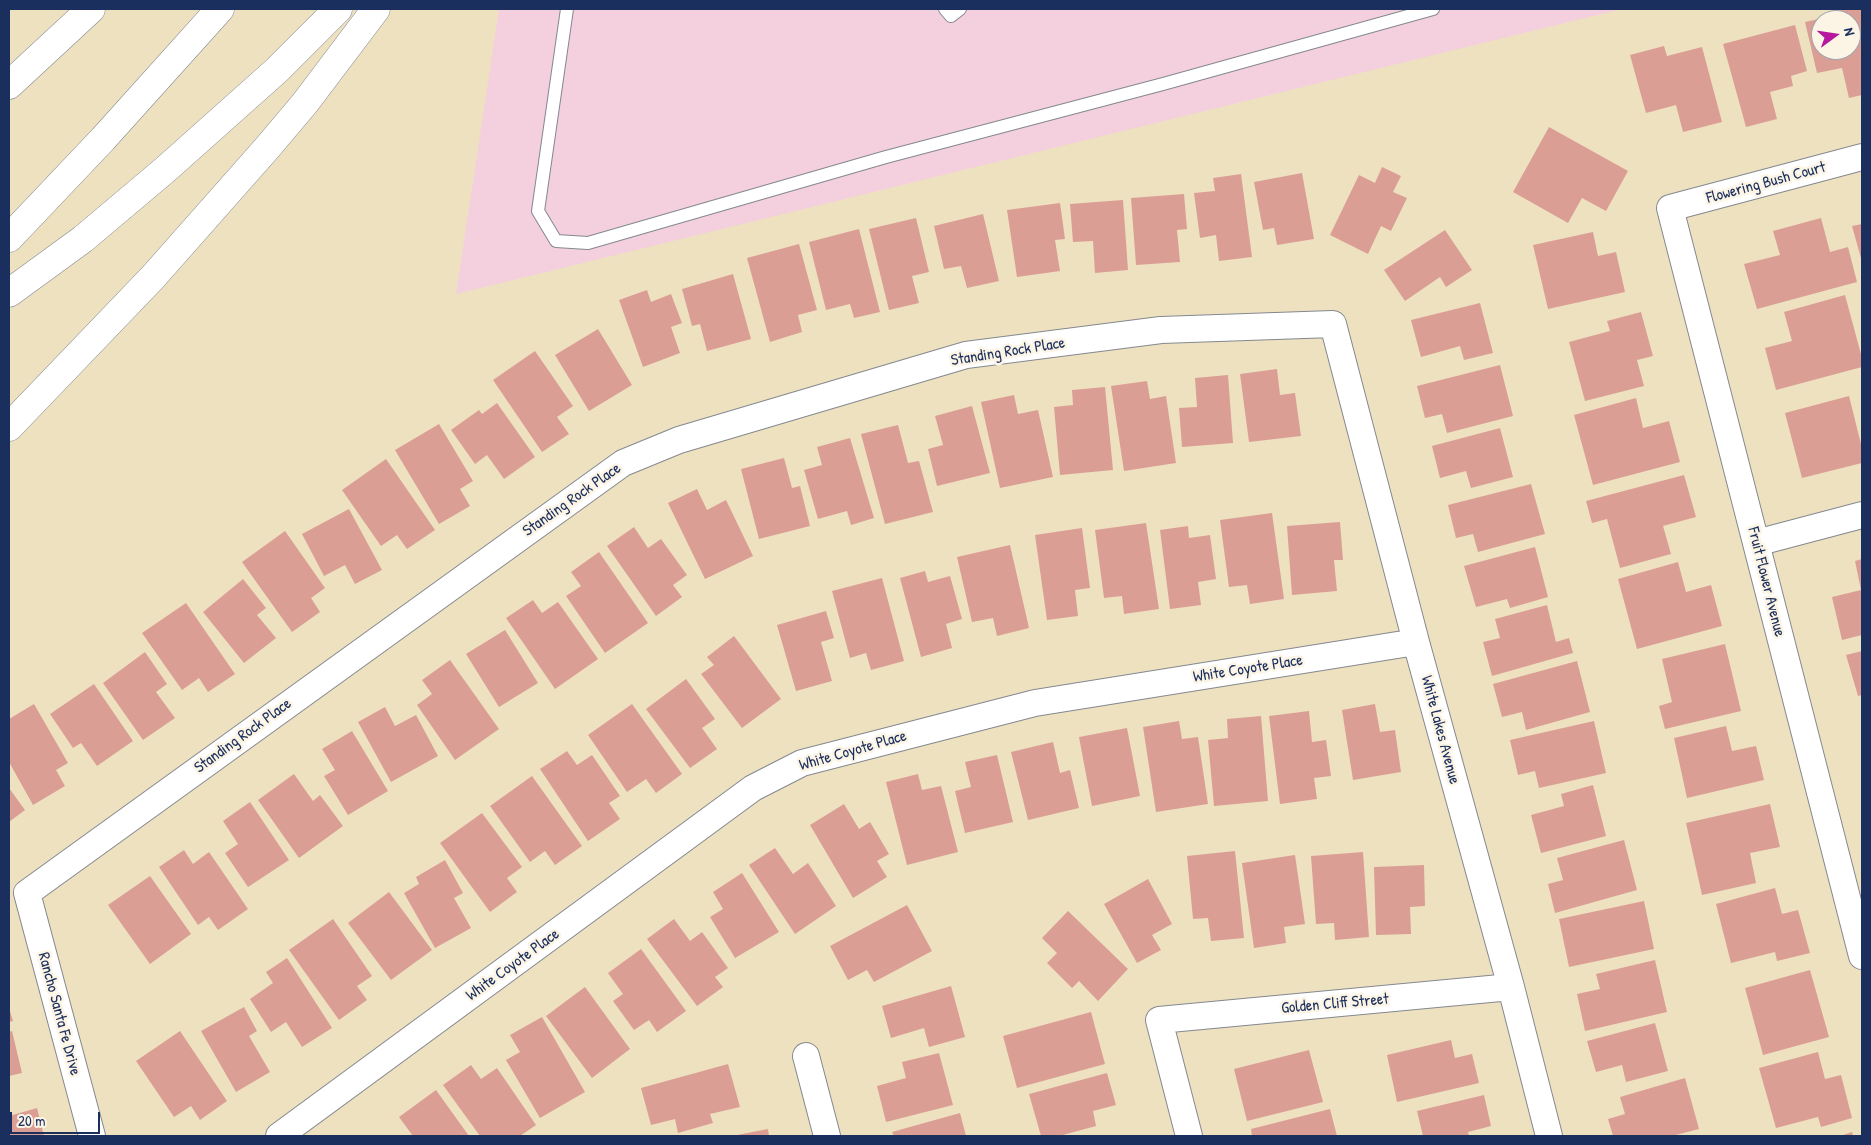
<!DOCTYPE html>
<html>
<head>
<meta charset="utf-8">
<style>
  body { margin:0 }
  #map { position:relative; width:1871px; height:1145px; overflow:hidden; background:#eee1c0; font-family:"Patrick Hand",sans-serif }
  canvas { display:block }
  .frame { position:absolute; inset:0; border:10px solid #1b2f5e; pointer-events:none }
  .north { position:absolute; left:1811px; top:10px; width:50px; height:50px; box-sizing:border-box; background:#fcf5e5; border:1px solid #a2a6af; border-radius:50%; rotate:76deg; font-size:14px; font-weight:700; line-height:20px; text-align:center; color:#1b2f5e }
  .north::after { content:''; display:block; margin:auto; width:18px; height:22px; background:#b5179e; clip-path:polygon(50% 0,100% 100%,50% 72%,0 100%) }
  .scale { position:absolute; left:10px; top:1112px; width:90px; height:22px; box-sizing:border-box; border:2px solid #1b2f5e; border-top:0; padding-left:6px; font-size:15px; line-height:18px; white-space:nowrap; color:#1b2f5e; -webkit-text-stroke:4px #fcf5e5; paint-order:stroke }
</style>
</head>
<body>
<div id="map">
<canvas width="1871" height="1145"></canvas>
<div class="frame"></div>
<div class="north">N</div>
<div class="scale">20 m</div>
</div>
<script>
const ctx = document.querySelector('canvas').getContext('2d');
ctx.lineJoin = 'round';
function fillPath(path, color) {
  ctx.fillStyle = color;
  ctx.fill(path, 'evenodd');
}
function shape(rows) {
  const path = new Path2D();
  for (const r of rows) {
    path.moveTo(r[0], r[1]);
    for (let i = 2; i < r.length; i += 2) path.lineTo(r[i], r[i + 1]);
  }
  return path;
}
function trace(path, color, width, dash) {
  ctx.strokeStyle = color;
  ctx.lineWidth = width;
  ctx.lineCap = dash ? 'butt' : 'round';
  ctx.setLineDash(dash || []);
  ctx.stroke(path);
}
function write(font, color, halo, rows, align = 'center') {
  ctx.font = font + ' "Patrick Hand",sans-serif';
  ctx.lineWidth = 5;
  ctx.setLineDash([]);
  ctx.textBaseline = 'middle';
  ctx.strokeStyle = halo;
  ctx.fillStyle = color;
  for (const [text, x, y, turn = 0] of rows) {
    ctx.save();
    ctx.translate(x, y);
    ctx.rotate((+turn || 0) * Math.PI / 180);
    ctx.textAlign = isNaN(turn) ? turn : align;
    if (halo) ctx.strokeText(text, 0, 0);
    ctx.fillText(text, 0, 0);
    ctx.restore();
  }
}
fillPath(shape([
  [499,9,1622,9,456,294]
]), '#f4cfdd');
fillPath(shape([
  [1840,9,1862,9,1862,95,1849,98,1842,68,1817,73,1805,22,1841,14],
  [1821,20,1851,20,1851,50,1821,50],
  [1795,25,1807,71,1791,76,1793,86,1770,92,1777,119,1746,127,1723,44],
  [1664,46,1667,56,1702,47,1722,122,1683,132,1676,105,1646,113,1630,55],
  [1549,127,1628,171,1606,211,1582,198,1568,223,1513,192],
  [1382,167,1401,176,1393,192,1407,198,1391,231,1381,226,1368,254,1330,235,1359,175,1375,183],
  [1302,173,1314,239,1277,245,1274,228,1263,230,1254,182],
  [1241,174,1252,257,1219,261,1216,235,1200,238,1194,193,1215,191,1213,178],
  [1184,194,1187,229,1177,230,1180,262,1136,265,1131,198],
  [1123,200,1128,270,1095,273,1093,241,1073,242,1070,204],
  [1060,203,1065,239,1055,240,1060,271,1017,277,1007,210],
  [983,214,999,281,967,288,961,266,944,269,934,226],
  [916,218,929,272,912,276,919,303,889,310,869,229],
  [1821,218,1830,252,1848,247,1857,282,1757,309,1744,264,1780,255,1773,231],
  [1862,224,1862,262,1852,226],
  [859,229,880,312,854,318,850,304,826,310,809,242],
  [1445,230,1472,270,1446,287,1440,277,1405,301,1384,270],
  [1593,232,1598,256,1616,252,1625,292,1548,309,1533,245],
  [799,244,817,310,798,315,802,332,770,342,747,258],
  [733,274,751,339,707,351,700,324,692,326,682,289],
  [647,290,651,302,671,294,682,323,671,327,680,353,643,367,619,300],
  [1845,295,1862,358,1862,367,1776,390,1765,348,1792,341,1784,312],
  [1480,303,1493,353,1464,360,1460,346,1421,357,1411,320],
  [1641,312,1653,356,1637,360,1644,386,1585,401,1569,342,1610,331,1607,321],
  [598,329,632,385,589,411,555,355],
  [535,351,573,406,557,417,569,434,542,452,493,380],
  [1500,365,1513,416,1447,433,1442,414,1425,418,1417,386],
  [1277,369,1280,395,1295,393,1301,436,1249,442,1240,374],
  [1228,375,1233,443,1182,447,1179,408,1197,407,1195,378],
  [1147,381,1150,399,1166,396,1176,463,1124,471,1111,386],
  [1105,387,1113,470,1060,475,1054,407,1073,405,1072,390],
  [1014,395,1018,414,1038,410,1053,477,1000,488,981,402],
  [1849,396,1862,448,1862,463,1802,478,1785,413],
  [1636,398,1643,428,1669,421,1680,462,1593,485,1574,415],
  [497,403,535,457,504,479,487,455,475,464,451,430,479,410,482,414],
  [972,406,990,473,937,486,928,449,943,445,935,416],
  [439,424,473,481,460,489,470,506,439,524,395,450],
  [898,425,908,463,919,461,933,512,885,524,861,434],
  [1500,428,1513,477,1471,488,1466,471,1440,478,1432,446],
  [850,438,874,518,851,525,847,511,818,519,804,470,822,465,817,447],
  [784,458,792,488,800,486,810,526,759,539,741,469],
  [386,459,435,530,407,549,397,535,381,546,342,490],
  [1684,475,1696,517,1663,526,1671,554,1620,568,1607,519,1592,523,1586,501],
  [1531,484,1545,534,1478,552,1473,534,1456,538,1448,505],
  [697,489,707,510,726,500,753,556,705,579,668,503],
  [349,509,382,570,355,584,345,565,324,576,302,534],
  [1272,513,1284,599,1250,604,1247,585,1229,587,1220,520],
  [1340,522,1343,560,1334,560,1337,591,1292,595,1287,526],
  [1146,523,1159,609,1124,614,1122,596,1104,598,1095,530],
  [1188,526,1189,538,1210,535,1216,579,1198,582,1201,605,1170,609,1160,530],
  [634,527,648,548,661,539,687,575,673,585,682,597,656,616,607,546],
  [1082,528,1090,588,1075,590,1078,616,1047,620,1035,535],
  [285,531,325,588,311,598,320,612,292,632,242,562],
  [1010,545,1029,628,997,636,993,618,972,622,957,557],
  [1535,547,1548,597,1510,608,1507,599,1476,607,1464,566],
  [599,552,648,623,605,653,566,596,581,586,571,572],
  [1862,559,1862,635,1842,640,1832,597,1861,590,1855,561],
  [1678,562,1686,592,1711,585,1722,626,1637,649,1618,579],
  [925,571,928,582,950,576,962,619,946,624,952,648,921,657,900,578],
  [882,578,904,661,871,670,866,653,850,658,832,591],
  [243,579,266,608,257,615,276,638,244,663,203,612],
  [533,600,542,613,558,602,598,659,555,689,506,618],
  [186,603,235,674,208,692,199,678,182,690,142,633],
  [1547,605,1556,642,1569,638,1573,653,1492,676,1483,642,1500,638,1495,619],
  [826,611,834,638,821,642,832,681,796,691,777,625],
  [505,630,538,683,499,707,466,654],
  [734,636,781,699,742,728,701,674,714,665,707,657],
  [1725,644,1741,711,1665,729,1659,706,1672,702,1662,659],
  [1862,651,1862,695,1858,696,1846,655],
  [145,652,167,684,156,692,175,718,143,740,103,683],
  [450,660,499,729,455,760,417,705,432,694,422,680],
  [1577,661,1590,712,1526,730,1522,712,1502,717,1493,684],
  [686,679,715,719,702,728,717,749,690,768,646,709],
  [94,684,133,741,97,766,81,743,73,748,50,714],
  [34,704,68,763,56,770,65,786,33,805,9,762,9,719],
  [632,704,682,774,656,793,646,779,627,792,588,735],
  [1375,704,1380,732,1395,730,1401,772,1353,780,1342,710],
  [385,707,395,726,416,715,438,756,391,782,358,722],
  [1309,711,1312,742,1326,740,1331,776,1314,778,1317,799,1280,804,1269,716],
  [1261,716,1268,801,1214,806,1208,740,1228,738,1227,719],
  [1179,721,1182,739,1198,737,1208,804,1156,812,1143,727],
  [1594,721,1606,773,1539,788,1535,771,1518,775,1510,740],
  [1726,726,1732,751,1756,746,1764,780,1687,798,1674,738],
  [1127,728,1140,796,1092,806,1079,737],
  [352,731,388,791,348,815,324,776,335,770,322,749],
  [1053,742,1060,773,1070,770,1079,808,1028,820,1011,752],
  [567,751,577,765,592,755,620,796,609,803,620,819,588,841,540,769],
  [997,755,1013,822,965,833,955,791,971,787,965,762],
  [294,774,313,801,320,795,343,826,299,858,258,800],
  [918,774,922,790,941,786,958,852,907,865,886,782],
  [532,776,582,846,555,865,545,851,530,862,490,806],
  [1593,785,1606,836,1541,853,1531,815,1564,806,1561,794],
  [9,788,25,810,9,822],
  [250,802,289,860,248,887,225,853,238,844,223,821],
  [844,804,859,829,870,822,889,854,877,861,887,877,853,898,810,825],
  [1770,804,1780,847,1750,853,1756,883,1702,895,1686,823],
  [482,813,522,867,507,878,517,892,490,912,440,843],
  [1624,840,1637,890,1555,913,1548,884,1563,880,1557,858],
  [775,848,793,874,808,863,836,906,795,934,749,865],
  [184,850,193,864,209,852,248,909,218,930,209,917,198,925,159,867],
  [1235,851,1244,938,1211,941,1208,918,1193,919,1187,856],
  [1363,852,1369,937,1335,940,1334,923,1316,924,1311,856],
  [1295,855,1305,924,1284,927,1286,943,1254,948,1242,863],
  [445,860,463,893,454,898,471,928,435,948,404,893,419,884,416,877],
  [1424,865,1425,906,1410,907,1411,934,1376,935,1374,867],
  [742,873,779,932,735,958,710,917,723,909,713,892],
  [150,876,191,934,150,964,108,905],
  [1148,879,1172,924,1152,935,1161,950,1137,963,1104,904],
  [1775,888,1782,914,1798,910,1810,953,1777,961,1775,952,1731,963,1716,904],
  [389,892,432,950,391,980,348,923],
  [1644,901,1654,949,1569,967,1559,919],
  [907,905,932,951,874,982,867,970,848,980,830,946],
  [1068,911,1128,969,1098,1001,1079,981,1072,988,1047,963,1057,953,1042,938],
  [333,919,372,976,357,986,367,1000,339,1020,289,950],
  [674,919,690,941,702,932,728,968,715,977,723,987,697,1006,647,939],
  [641,949,686,1011,657,1032,649,1020,634,1030,613,1001,623,994,608,973],
  [287,958,332,1028,302,1047,286,1022,271,1032,250,999,273,983,266,972],
  [1655,960,1667,1012,1585,1031,1577,994,1600,989,1596,974],
  [1810,970,1829,1037,1763,1055,1745,988],
  [951,986,965,1037,929,1047,924,1028,891,1038,882,1006],
  [585,987,630,1049,592,1078,546,1016],
  [244,1007,257,1031,249,1036,270,1072,236,1092,201,1031],
  [9,1008,13,1021,9,1022],
  [1091,1012,1105,1064,1017,1088,1003,1036],
  [542,1017,585,1092,540,1118,506,1060,520,1052,510,1035],
  [1655,1023,1668,1071,1626,1082,1622,1065,1596,1072,1587,1041],
  [12,1031,22,1073,9,1076,9,1032],
  [180,1031,227,1101,200,1120,191,1106,174,1117,136,1061],
  [1451,1040,1455,1058,1472,1054,1479,1083,1397,1102,1387,1055],
  [1309,1050,1323,1102,1247,1121,1234,1069],
  [1818,1052,1825,1079,1841,1075,1852,1118,1821,1127,1818,1117,1776,1128,1759,1068],
  [939,1053,953,1105,886,1122,877,1086,906,1078,902,1062],
  [728,1064,740,1107,710,1114,713,1123,678,1133,675,1119,651,1125,641,1088],
  [471,1065,481,1079,497,1068,536,1125,520,1136,480,1136,443,1085],
  [1107,1073,1116,1105,1093,1111,1096,1126,1059,1136,1041,1136,1029,1094],
  [1685,1078,1699,1129,1672,1136,1613,1136,1608,1119,1625,1114,1620,1097],
  [436,1090,469,1136,413,1136,399,1117],
  [1484,1095,1491,1126,1468,1132,1469,1136,1423,1136,1417,1111],
  [37,1108,44,1136,9,1136,9,1116],
  [1330,1109,1337,1136,1252,1136,1251,1129],
  [960,1113,966,1136,894,1136,892,1132],
  [768,1129,769,1136,737,1136,737,1135],
  [1852,1132,1853,1136,1840,1136]
]), '#db9e95');
const lane = shape([
  [567,9,538,211,556,241,588,243,886,157,1163,84,1433,9],
  [945,9,951,16,960,9]
]);
const street = shape([
  [1862,157,1670,208,1862,956],
  [1756,543,1862,515],
  [806,1056,827,1136],
  [92,1136,27,893,623,463,679,440,966,355,1161,330,1333,324,1416,642,1511,987,1549,1136],
  [279,1136,753,788,802,763,1035,703,1416,642],
  [1189,1136,1159,1020,1511,987]
]);
const primary = shape([
  [9,427,153,277,267,148,305,103,376,9]
]);
const highway = shape([
  [9,85,91,9],
  [9,238,103,139,220,9],
  [9,293,83,239,166,169,277,70,338,9]
]);
trace(lane, '#84888f', 14);
trace(street, '#84888f', 28);
trace(primary, '#84888f', 29);
trace(highway, '#84888f', 29);
trace(lane, '#fff', 12);
trace(street, '#fff', 26);
trace(primary, '#fff', 28);
trace(highway, '#fff', 28);
write('16px', '#1b2f5e', '#fcf5e5', [
  ["Flowering Bush Court",1766,183,-15],
  ["Standing Rock Place",1008,352,-9],
  ["Standing Rock Place",572,500,-35],
  ["Fruit Flower Avenue",1766,582,76],
  ["White Coyote Place",1248,669,-9],
  ["White Lakes Avenue",1440,730,75],
  ["Standing Rock Place",243,736,-36],
  ["White Coyote Place",853,751,-16],
  ["White Coyote Place",513,965,-36],
  ["Golden Cliff Street",1335,1004,-5],
  ["Rancho Santa Fe Drive",59,1014,75]
]);
</script>
</body>
</html>
